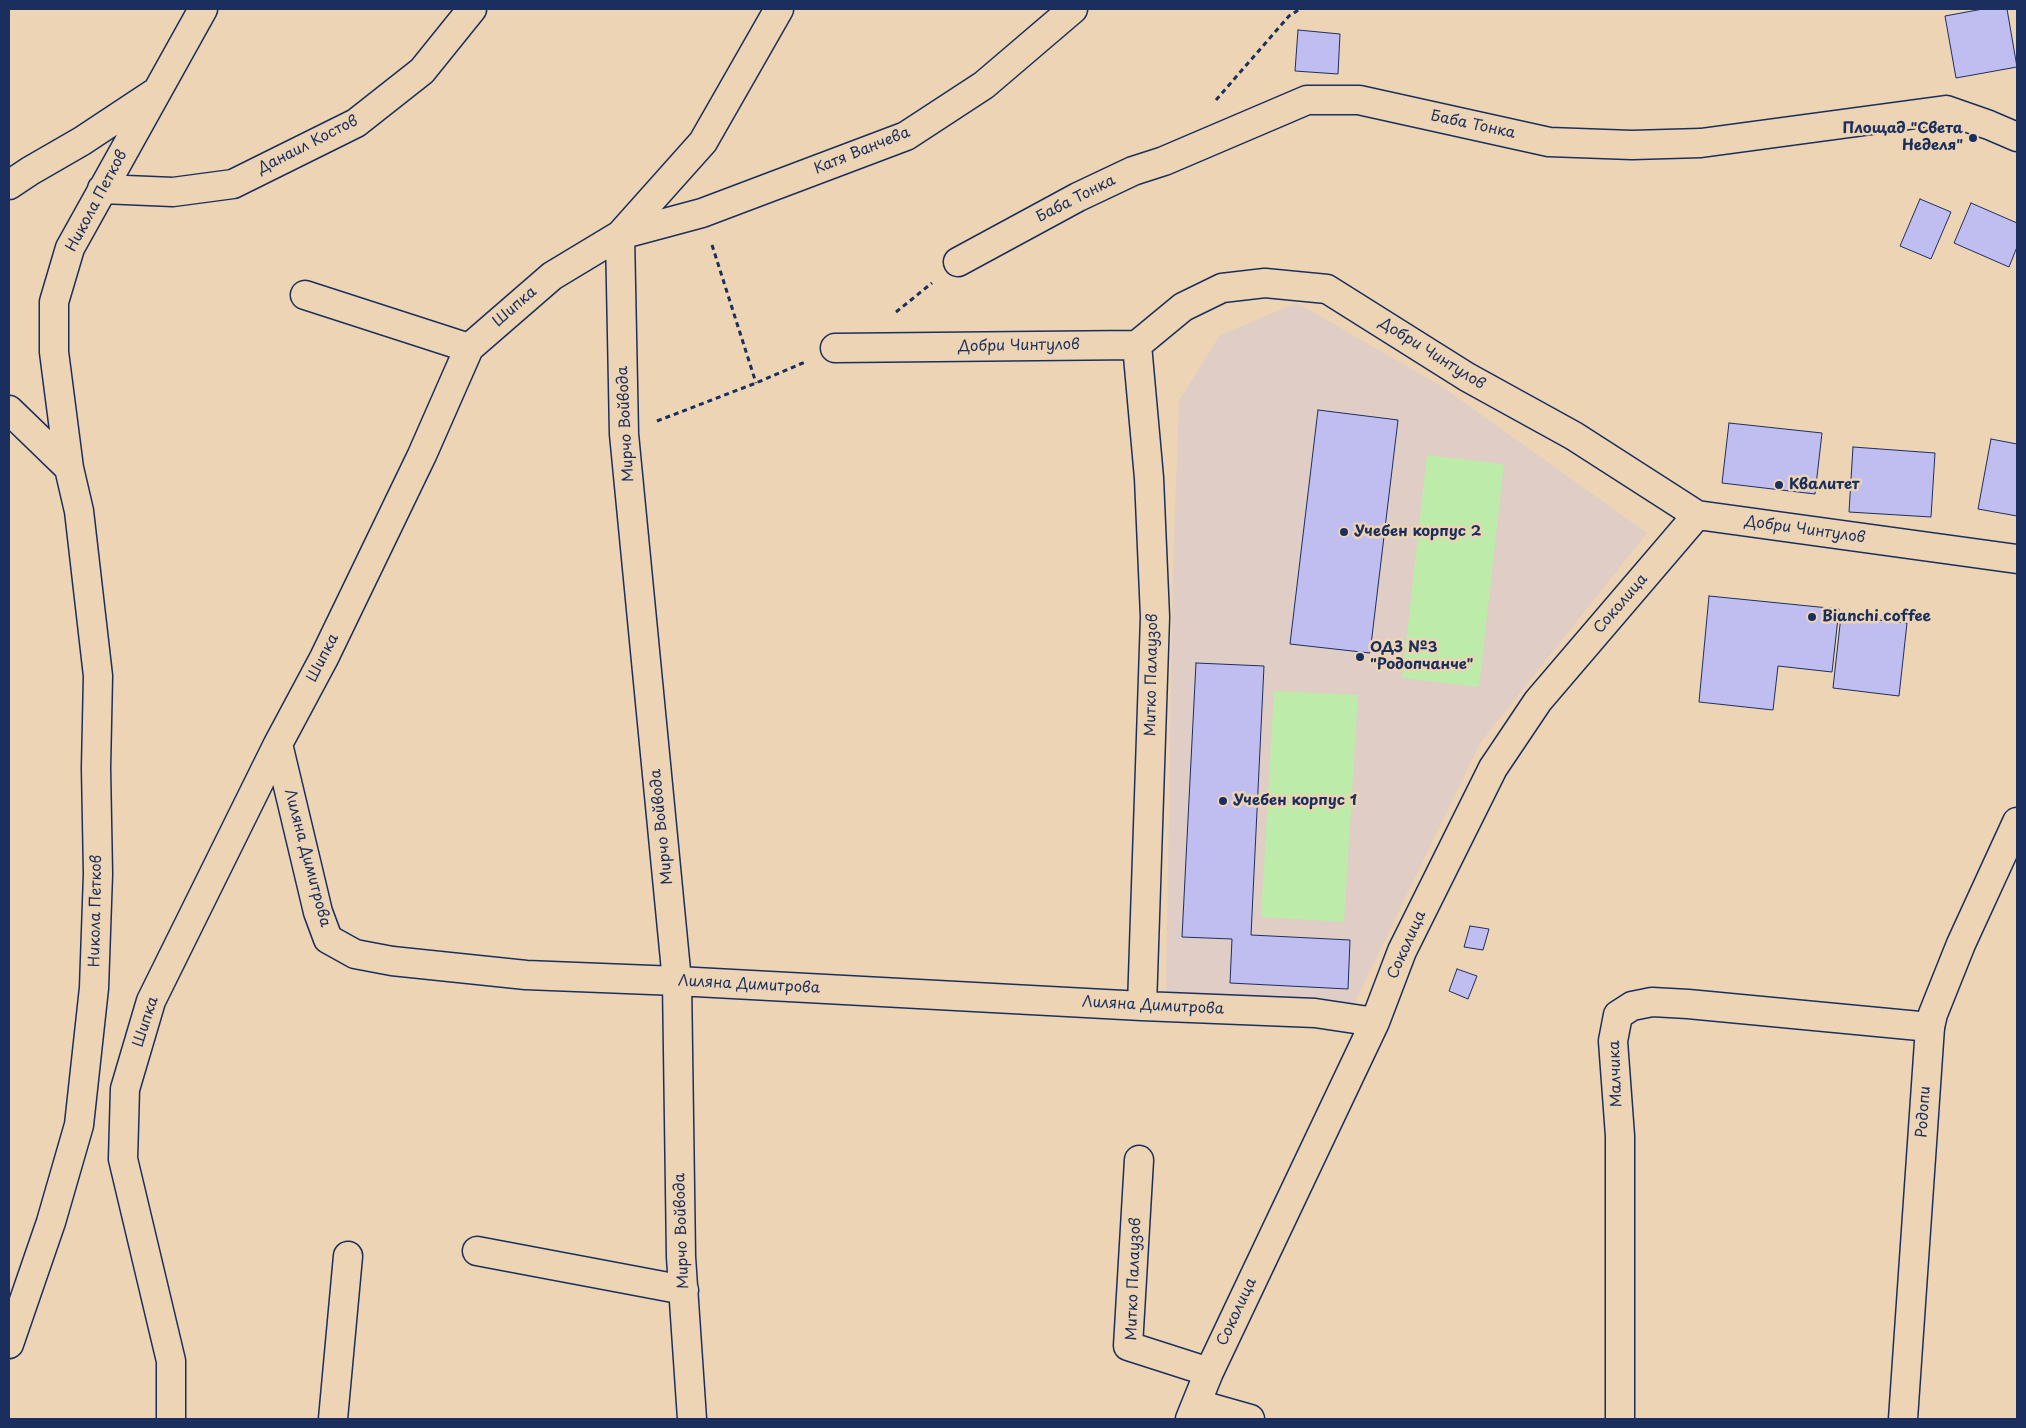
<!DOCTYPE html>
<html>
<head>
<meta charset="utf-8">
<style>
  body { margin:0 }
  #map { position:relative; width:2026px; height:1428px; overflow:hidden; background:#ecd4b4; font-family:"Playpen Sans",sans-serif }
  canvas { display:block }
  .frame { position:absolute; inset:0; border:10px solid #1b2f5e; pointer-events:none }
</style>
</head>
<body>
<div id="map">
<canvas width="2026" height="1428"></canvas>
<div class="frame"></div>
</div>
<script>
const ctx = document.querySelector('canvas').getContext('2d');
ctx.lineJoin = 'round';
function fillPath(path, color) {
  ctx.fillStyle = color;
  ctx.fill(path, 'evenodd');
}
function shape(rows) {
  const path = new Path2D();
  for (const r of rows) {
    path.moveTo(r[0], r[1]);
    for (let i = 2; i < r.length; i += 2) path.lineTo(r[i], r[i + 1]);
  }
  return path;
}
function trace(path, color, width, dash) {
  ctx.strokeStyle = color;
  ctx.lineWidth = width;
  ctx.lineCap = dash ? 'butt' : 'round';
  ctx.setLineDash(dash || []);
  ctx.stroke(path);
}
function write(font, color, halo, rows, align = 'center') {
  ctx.font = font + ' "Playpen Sans",sans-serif';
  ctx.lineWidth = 5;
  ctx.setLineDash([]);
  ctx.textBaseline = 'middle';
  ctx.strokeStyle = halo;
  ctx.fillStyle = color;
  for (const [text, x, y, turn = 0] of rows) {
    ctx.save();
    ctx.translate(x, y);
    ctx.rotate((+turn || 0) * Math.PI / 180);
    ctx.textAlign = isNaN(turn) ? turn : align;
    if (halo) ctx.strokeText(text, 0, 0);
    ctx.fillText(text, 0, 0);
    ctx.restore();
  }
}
fillPath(shape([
  [1297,303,1441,386,1647,533,1480,743,1354,1004,1166,992,1173,570,1179,401,1220,335]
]), '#dfcdc6');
fillPath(shape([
  [1427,455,1504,464,1479,687,1402,678],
  [1274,691,1358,695,1344,922,1261,917]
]), '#bcebaa');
const building = shape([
  [1983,9,2007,9,2017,67,1956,78,1945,16,1983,9],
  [1298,30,1340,34,1338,74,1295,71,1298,30],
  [1920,199,1951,212,1931,259,1900,246,1920,199],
  [1971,203,2017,223,2017,247,2009,267,1954,243,1971,203],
  [1318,410,1398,420,1370,653,1290,644,1318,410],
  [1729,423,1822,433,1815,494,1722,483,1729,423],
  [1991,439,2017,444,2017,516,1978,509,1991,439],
  [1853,447,1935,453,1931,517,1849,512,1853,447],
  [1709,596,1839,609,1832,672,1778,666,1773,710,1699,702,1709,596],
  [1841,616,1907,623,1899,696,1833,688,1841,616],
  [1196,663,1264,666,1251,935,1350,940,1348,989,1230,983,1232,939,1182,937,1196,663],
  [1470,926,1489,929,1483,950,1464,947,1470,926],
  [1457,969,1477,976,1468,999,1449,991,1457,969]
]);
fillPath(building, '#c0bef0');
trace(building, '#1b2f5e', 1);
const minor = shape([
  [9,185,30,171,82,141,153,94],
  [102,189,173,192,233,184,356,123,422,71,472,9],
  [620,235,624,434,677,981,681,1257,692,1419],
  [620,235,702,213,906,136,984,85,1073,9],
  [958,262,1078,197,1133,171,1164,161,1307,100,1359,100,1549,142,1632,145,1701,143,1946,110,1989,125,2017,137],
  [305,295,469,348],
  [1137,345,1149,478,1155,617,1142,1006],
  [835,348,1137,345,1183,307,1222,288,1265,283,1327,289,1467,377,1574,436,1697,515,2017,559],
  [9,410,69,468],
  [278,744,318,912,328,939,355,954,392,961,526,975,677,981,1142,1006,1315,1013,1375,1022],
  [1139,1160,1128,1346,1209,1372],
  [477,1251,684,1290],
  [9,1344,51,1222,79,1125,94,988,98,874,96,768,98,676,79,511,69,468,54,352,54,302,70,248,203,9],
  [1197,1404,1250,1419],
  [171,1419,171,1361,123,1159,125,1089,151,1001,278,744,324,658,422,455,469,348,552,276,620,235,703,142,779,9],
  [333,1419,348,1256],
  [1190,1419,1209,1372,1375,1022,1402,951,1493,768,1538,701,1697,515],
  [1620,1419,1620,1136,1613,1041,1618,1015,1632,1006,1652,1002,1688,1004,1930,1027]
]);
const tertiary = shape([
  [1903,1419,1930,1027,1933,1014,1961,944,2017,822]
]);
trace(minor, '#1b2f5e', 31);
trace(tertiary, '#1b2f5e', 31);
trace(shape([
  [1216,100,1289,16,1300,9],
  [712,245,756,383],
  [896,312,932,283],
  [657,421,756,383,805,362]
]), '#1b2f5e', 3, [5, 4]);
trace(minor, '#ecd4b4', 28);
trace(tertiary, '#ecd4b4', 28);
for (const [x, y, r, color] of [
  [1973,138,5,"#1b2f5e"],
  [1779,485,5,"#1b2f5e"],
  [1344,532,5,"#1b2f5e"],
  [1812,617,5,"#1b2f5e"],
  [1360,657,5,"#1b2f5e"],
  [1223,801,5,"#1b2f5e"]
]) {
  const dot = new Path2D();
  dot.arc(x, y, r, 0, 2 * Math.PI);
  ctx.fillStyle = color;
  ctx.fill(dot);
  trace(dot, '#ecd4b4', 2);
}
write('15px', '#1b2f5e', '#ecd4b4', [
  ["Баба Тонка",1473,125,12],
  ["Данаил Костов",308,145,-27],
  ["Катя Ванчева",862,151,-22],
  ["Баба Тонка",1076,199,-27],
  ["Никола Петков",97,201,-62],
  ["Шипка",515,307,-41],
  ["Добри Чинтулов",1019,346,-1],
  ["Добри Чинтулов",1432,354,32],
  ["Мирчо Войвода",626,424,-93],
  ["Добри Чинтулов",1805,530,8],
  ["Соколица",1621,604,-49],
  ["Шипка",323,658,-63],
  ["Митко Палаузов",1152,675,-89],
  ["Мирчо Войвода",662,827,-96],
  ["Лиляна Димитрова",307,858,75],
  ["Никола Петков",96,911,-89],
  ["Соколица",1407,945,-66],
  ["Лиляна Димитрова",749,985,3],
  ["Лиляна Димитрова",1153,1006,3],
  ["Шипка",146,1022,-72],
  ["Малчика",1616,1074,-92],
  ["Родопи",1924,1112,-86],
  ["Мирчо Войвода",682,1231,-92],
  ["Митко Палаузов",1134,1279,-88],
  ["Соколица",1237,1312,-65]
]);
write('bold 15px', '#1b2f5e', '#ecd4b4', [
  ["Площад \"Света",1963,129,"right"],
  ["Неделя\"",1963,146,"right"],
  ["Квалитет",1789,485],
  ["Учебен корпус 2",1354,532],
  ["Bianchi coffee",1822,617],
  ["ОДЗ №3",1370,648],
  ["\"Родопчанче\"",1370,665],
  ["Учебен корпус 1",1233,801]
], 'left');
</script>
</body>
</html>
